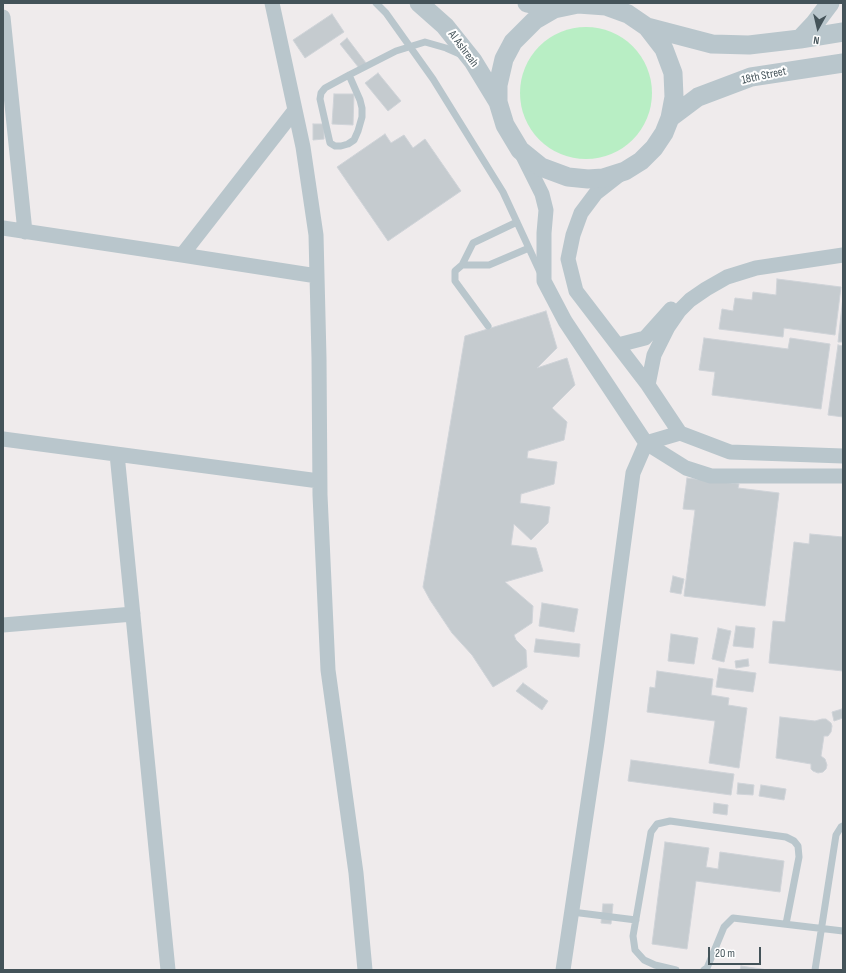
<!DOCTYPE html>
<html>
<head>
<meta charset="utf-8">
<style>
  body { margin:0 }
  #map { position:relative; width:846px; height:973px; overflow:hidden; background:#efebec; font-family:"Sofia Sans Condensed",sans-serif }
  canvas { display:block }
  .frame { position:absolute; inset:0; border:4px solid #445359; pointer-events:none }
  .north { position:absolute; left:798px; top:8px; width:40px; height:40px; -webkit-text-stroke:3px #fff; paint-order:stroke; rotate:188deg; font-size:11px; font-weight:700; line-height:16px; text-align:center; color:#445359 }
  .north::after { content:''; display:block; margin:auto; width:14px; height:18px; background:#445359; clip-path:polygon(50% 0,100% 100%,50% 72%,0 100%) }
  .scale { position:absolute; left:708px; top:947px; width:53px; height:18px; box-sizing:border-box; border:2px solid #445359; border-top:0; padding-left:5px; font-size:12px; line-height:14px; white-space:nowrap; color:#445359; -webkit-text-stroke:3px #fff; paint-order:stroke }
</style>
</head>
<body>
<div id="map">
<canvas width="846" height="973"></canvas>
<div class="frame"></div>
<div class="north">N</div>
<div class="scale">20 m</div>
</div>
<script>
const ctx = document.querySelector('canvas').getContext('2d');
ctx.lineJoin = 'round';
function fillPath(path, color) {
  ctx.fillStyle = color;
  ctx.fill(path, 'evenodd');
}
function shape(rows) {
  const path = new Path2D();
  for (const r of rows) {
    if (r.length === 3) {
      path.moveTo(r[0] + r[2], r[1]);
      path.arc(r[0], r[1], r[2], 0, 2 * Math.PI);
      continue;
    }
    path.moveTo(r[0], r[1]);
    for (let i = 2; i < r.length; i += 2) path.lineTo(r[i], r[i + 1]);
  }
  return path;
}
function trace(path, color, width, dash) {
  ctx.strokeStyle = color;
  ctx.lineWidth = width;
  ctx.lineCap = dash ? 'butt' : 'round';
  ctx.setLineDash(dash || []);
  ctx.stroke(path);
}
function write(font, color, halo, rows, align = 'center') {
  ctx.font = font + ' "Sofia Sans Condensed",sans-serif';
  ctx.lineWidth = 4;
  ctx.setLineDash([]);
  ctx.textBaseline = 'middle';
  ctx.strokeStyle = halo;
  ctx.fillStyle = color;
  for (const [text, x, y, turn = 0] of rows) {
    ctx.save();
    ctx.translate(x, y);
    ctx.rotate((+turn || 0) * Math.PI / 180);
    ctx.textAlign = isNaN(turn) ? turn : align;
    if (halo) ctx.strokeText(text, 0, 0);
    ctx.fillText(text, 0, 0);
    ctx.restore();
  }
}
fillPath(shape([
  [586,93,66]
]), '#b8eec4');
const building = shape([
  [332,14,344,32,305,58,293,40,332,14],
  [347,38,366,63,359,68,340,44,347,38],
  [378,73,401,101,388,111,365,83,378,73],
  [334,94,354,94,353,125,332,124,334,94],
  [313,124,324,124,324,139,313,140,313,124],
  [385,134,391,143,404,135,413,148,425,139,461,191,388,241,337,167,385,134],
  [777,279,841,287,835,335,784,328,783,337,719,329,722,309,733,311,735,298,752,300,753,292,776,295,777,279],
  [843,297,843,342,838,342,843,297],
  [546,311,557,348,537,368,567,358,575,385,552,408,567,422,564,440,528,451,527,458,557,462,554,484,521,494,520,503,550,507,548,523,531,540,514,524,511,545,536,548,543,571,505,582,533,606,532,623,514,635,516,640,526,650,527,667,493,687,472,655,452,633,430,600,423,587,465,336,546,311],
  [704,338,788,349,790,338,830,344,821,409,712,395,715,372,699,370,704,338],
  [838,345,843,346,843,417,828,415,838,345],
  [687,478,739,484,738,488,779,493,765,606,684,596,695,510,683,509,687,478],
  [810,534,843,537,843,671,769,663,773,621,785,622,794,542,809,544,810,534],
  [673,576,684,579,681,594,670,592,673,576],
  [542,603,578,609,574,632,539,626,542,603],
  [736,626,755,628,753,648,733,646,736,626],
  [718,628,731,631,724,662,712,659,718,628],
  [671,634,698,638,694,664,668,661,671,634],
  [536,639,580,644,579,657,534,652,536,639],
  [748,659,749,666,736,668,735,661,748,659],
  [719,668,756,673,753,692,716,687,719,668],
  [657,671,713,679,711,695,729,698,728,705,747,708,739,768,709,763,715,721,647,712,650,687,655,688,657,671],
  [523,683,548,701,542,710,516,691,523,683],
  [842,709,843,718,834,721,832,712,842,709],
  [780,717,815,721,822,719,826,719,831,723,832,726,831,732,828,736,824,736,821,756,825,759,827,765,826,769,823,772,818,773,813,771,811,769,811,764,776,758,780,717],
  [631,760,734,774,731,795,628,781,631,760],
  [738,783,754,785,753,795,737,794,738,783],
  [761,785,786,789,784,800,759,796,761,785],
  [714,803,728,805,727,815,713,813,714,803],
  [665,842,709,848,706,867,718,869,720,852,784,861,780,892,696,881,687,949,652,944,665,842],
  [603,904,613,904,611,924,601,923,603,904],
  [741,966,768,970,740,970,741,966]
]);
fillPath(building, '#c5cbcf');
trace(building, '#cfd3d8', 1);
trace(shape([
  [376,3,386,13,433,79,503,192,540,272],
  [349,75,360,100,362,108,362,117,358,131,354,140,348,144,341,146,335,146,330,143,320,99,321,93,325,88,349,75,396,51,425,42,446,48,462,55],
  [462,265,489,265,529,248],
  [488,326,455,281,455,271,462,265,473,243,517,222],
  [572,912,636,920],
  [676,970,655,965,644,960,635,950,633,936,651,832,657,824,670,821,786,837,794,841,798,846,799,857,786,924],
  [704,970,707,968,724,927,733,918,843,931],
  [815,970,836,835,841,827,843,826]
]), '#b9c6cc', 7);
trace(shape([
  [272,3,303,147,316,235,319,358,320,495,328,670,356,873,365,970],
  [3,17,25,232],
  [521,152,542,194,546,210,544,233,544,281,565,321,646,443,686,468,711,476,843,476],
  [619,175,596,193,581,213,573,235,568,259,576,291,648,385,680,433,730,452,843,456],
  [3,228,182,255,317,276],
  [182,255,295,110],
  [618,345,645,338,671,309],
  [648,385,654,355,668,327,679,311,690,300,706,289,727,277,756,268,843,255],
  [3,439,319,481],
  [117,454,168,970],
  [3,625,133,614],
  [563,970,597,742,633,473,646,443,680,433]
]), '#b9c6cc', 15);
trace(shape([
  [419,3,445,26,473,61,498,102],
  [527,3,554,9,578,4,606,6,628,14,647,27,664,49,673,73,674,97,670,118,664,133,654,148,641,161,625,171,603,178,588,179,568,177,541,167,520,150,505,125,498,102,498,85,504,59,513,42,535,20,554,9],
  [647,27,712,44,749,45,800,39,843,32],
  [800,39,815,23,830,3],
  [670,118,698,97,751,77,843,63]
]), '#b9c6cc', 19);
write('12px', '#445359', '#fff', [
  ["Al Ashreah",463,49,53],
  ["18th Street",764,76,-12]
]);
</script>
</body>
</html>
